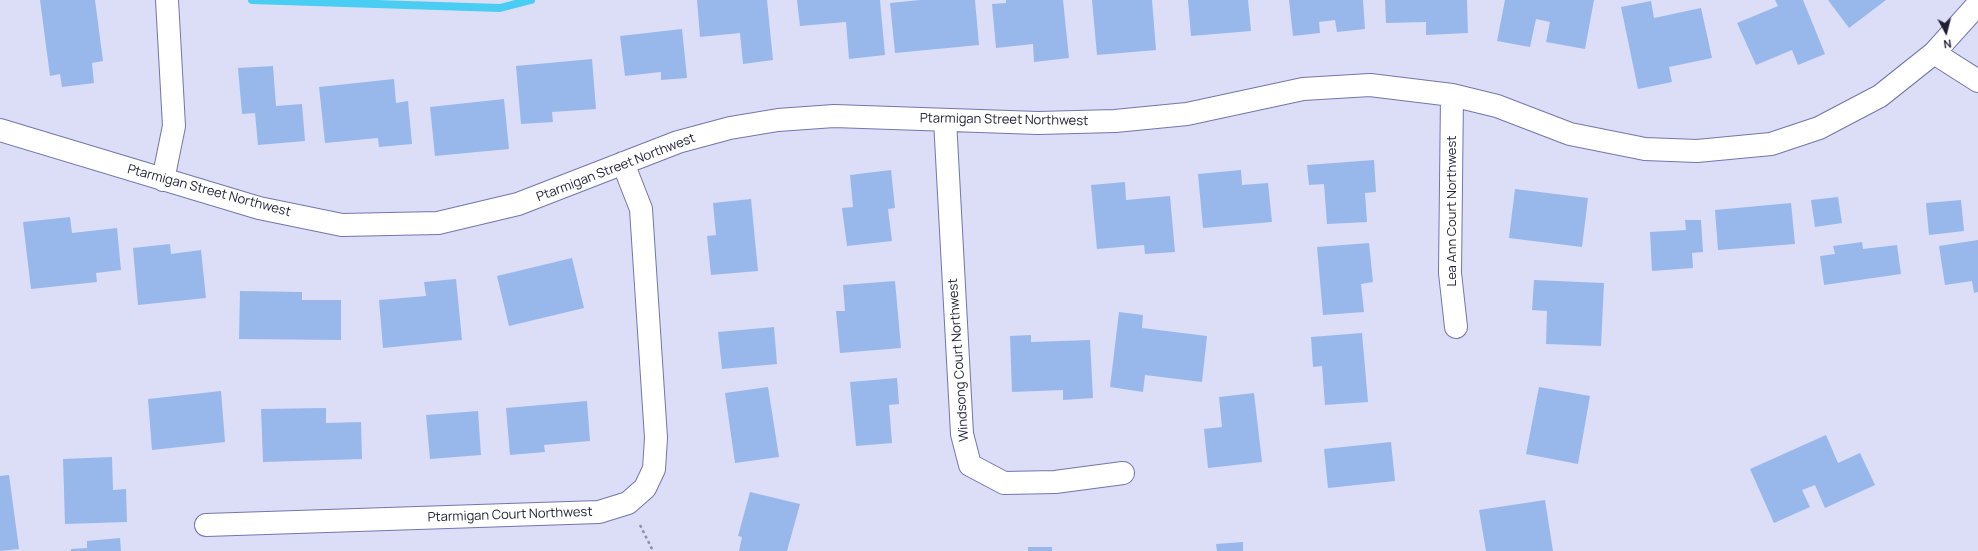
<!DOCTYPE html>
<html>
<head>
<meta charset="utf-8">
<style>
  body { margin:0 }
  #map { position:relative; width:1978px; height:551px; overflow:hidden; background:#dbdef6; font-family:Manrope,sans-serif }
  canvas { display:block }
  .north { position:absolute; left:1926px; top:12px; width:40px; height:40px; -webkit-text-stroke:3px #fff; paint-order:stroke; rotate:173deg; font-size:11px; font-weight:700; line-height:16px; text-align:center; color:#1d1e34 }
  .north::after { content:''; display:block; margin:auto; width:14px; height:18px; background:#1d1e34; clip-path:polygon(50% 0,100% 100%,50% 72%,0 100%) }
</style>
</head>
<body>
<div id="map">
<canvas width="1978" height="551"></canvas>
<div class="north">N</div>
</div>
<script>
const ctx = document.querySelector('canvas').getContext('2d');
ctx.lineJoin = 'round';
function shape(rows) {
  const path = new Path2D();
  for (const r of rows) {
    path.moveTo(r[0], r[1]);
    for (let i = 2; i < r.length; i += 2) path.lineTo(r[i], r[i + 1]);
  }
  return path;
}
function trace(path, color, width, dash) {
  ctx.strokeStyle = color;
  ctx.lineWidth = width;
  ctx.lineCap = dash ? 'butt' : 'round';
  ctx.setLineDash(dash || []);
  ctx.stroke(path);
}
function fillPath(path, color) {
  ctx.fillStyle = color;
  ctx.fill(path, 'evenodd');
}
function write(font, color, halo, rows, align = 'center') {
  ctx.font = font + ' Manrope,sans-serif';
  ctx.lineWidth = 3.5;
  ctx.setLineDash([]);
  ctx.textBaseline = 'middle';
  ctx.strokeStyle = halo;
  ctx.fillStyle = color;
  for (const [text, x, y, turn = 0] of rows) {
    ctx.save();
    ctx.translate(x, y);
    ctx.rotate((+turn || 0) * Math.PI / 180);
    ctx.textAlign = isNaN(turn) ? turn : align;
    if (halo) ctx.strokeText(text, 0, 0);
    ctx.fillText(text, 0, 0);
    ctx.restore();
  }
}
trace(shape([
  [252,0,500,8,531,0]
]), '#49cdf2', 8);
fillPath(shape([
  [40,0,95,0,103,61,92,63,94,83,62,87,60,74,50,76],
  [697,0,767,0,773,60,743,64,740,33,700,37],
  [797,0,880,0,885,55,849,59,846,22,800,26],
  [920,0,975,0,979,45,895,53,890,3],
  [1006,0,1063,0,1069,58,1034,62,1033,44,996,48,992,4,1006,3],
  [1092,0,1152,0,1156,50,1097,55],
  [1188,0,1248,0,1251,31,1191,36],
  [1289,0,1363,0,1365,29,1337,32,1335,20,1319,22,1320,33,1293,36],
  [1385,0,1467,0,1468,33,1426,35,1426,22,1386,23],
  [1505,0,1594,0,1585,49,1546,42,1550,22,1536,19,1530,47,1497,41],
  [1775,0,1803,0,1825,54,1798,65,1792,50,1756,65,1737,23,1778,6],
  [1828,0,1886,0,1849,28],
  [1651,1,1654,18,1701,8,1712,58,1669,67,1672,82,1638,89,1621,7],
  [682,29,687,78,661,80,661,72,625,76,620,36],
  [592,59,596,109,552,112,553,122,521,124,516,66],
  [273,66,276,106,302,104,305,141,258,145,255,113,242,114,238,68],
  [394,79,396,103,408,101,412,144,379,147,378,138,325,143,319,87],
  [504,99,509,149,435,156,430,107],
  [1374,160,1376,192,1365,193,1367,222,1327,224,1324,184,1309,185,1307,165],
  [891,170,895,208,888,209,892,241,847,246,842,208,853,207,850,175],
  [1241,170,1242,185,1268,183,1272,222,1203,228,1198,174],
  [1125,182,1126,200,1170,196,1175,252,1145,254,1144,245,1097,249,1091,185],
  [1515,189,1588,198,1582,247,1509,238],
  [1838,197,1842,223,1815,227,1811,200],
  [751,199,758,271,711,275,707,236,716,235,713,203],
  [1961,200,1964,231,1929,235,1926,203],
  [1791,203,1795,244,1718,250,1715,210],
  [70,217,72,233,117,228,121,270,96,273,97,282,31,289,23,222],
  [1685,220,1701,220,1703,252,1692,253,1693,268,1652,271,1650,232,1686,230],
  [1978,240,1978,292,1974,293,1972,281,1945,285,1939,246],
  [1862,242,1863,249,1897,245,1901,274,1824,285,1820,256,1835,254,1833,246],
  [1369,243,1373,282,1361,284,1364,312,1323,315,1317,247],
  [170,244,171,254,201,250,206,298,138,305,133,248],
  [572,258,584,308,509,326,497,276],
  [456,279,462,340,383,348,379,300,426,296,424,282],
  [1534,280,1604,283,1601,346,1546,344,1547,311,1532,310],
  [895,281,901,348,840,353,836,311,845,311,843,285],
  [240,291,302,292,302,300,341,300,341,340,239,339],
  [1119,312,1143,315,1142,328,1207,336,1202,382,1145,375,1143,392,1110,387],
  [774,327,777,364,722,369,718,332],
  [1362,333,1368,402,1325,405,1322,366,1313,367,1311,337],
  [1031,335,1031,342,1090,340,1093,398,1063,400,1063,390,1012,392,1010,336],
  [897,378,899,404,889,405,892,443,856,446,850,382],
  [768,387,779,457,735,463,725,393],
  [1539,387,1590,396,1578,464,1526,454],
  [221,391,225,442,152,450,148,399],
  [1254,393,1262,462,1208,468,1204,429,1222,427,1219,397],
  [587,401,590,441,544,445,545,452,510,455,506,408],
  [326,408,326,423,361,422,362,459,263,462,261,409],
  [478,411,481,455,430,459,426,415],
  [1826,435,1838,463,1860,453,1875,485,1825,508,1815,485,1802,490,1810,507,1774,523,1750,469],
  [1391,442,1395,481,1328,488,1324,449],
  [112,457,113,490,126,489,127,522,65,524,63,459],
  [9,475,19,549,0,551,0,476],
  [750,492,800,504,787,551,739,551,742,537,738,536],
  [1545,500,1553,551,1486,551,1479,510],
  [120,538,121,551,71,551,71,549,87,548,87,541],
  [1243,542,1243,551,1217,551,1216,544],
  [1028,547,1052,547,1052,551,1028,551]
]), '#98b8ec');
const street = shape([
  [1934,53,1978,81],
  [1452,95,1450,273,1456,327],
  [945,120,962,434,970,465,1004,483,1055,482,1123,473],
  [0,130,259,208,342,225,438,223,518,204,678,142,730,128,778,120,834,116,1038,123,1115,121,1187,114,1303,89,1370,85,1452,95,1497,106,1570,134,1645,149,1697,151,1771,144,1819,128,1880,96,1934,53,1978,4],
  [163,180,174,126,167,0],
  [206,525,599,512,628,503,645,488,654,469,656,438,641,209,623,163]
]);
trace(street, '#7276ac', 24);
trace(shape([
  [640,525,653,551]
]), '#8e90a7', 2.5, [3, 3]);
trace(street, '#fff', 22);
write('13px', '#1d1e34', '#fff', [
  ["Ptarmigan Street Northwest",1004,120,1],
  ["Ptarmigan Street Northwest",616,168,-21],
  ["Ptarmigan Street Northwest",209,191,15],
  ["Lea Ann Court Northwest",1452,211,-90],
  ["Windsong Court Northwest",959,360,-94],
  ["Ptarmigan Court Northwest",510,515,-2]
]);
</script>
</body>
</html>
